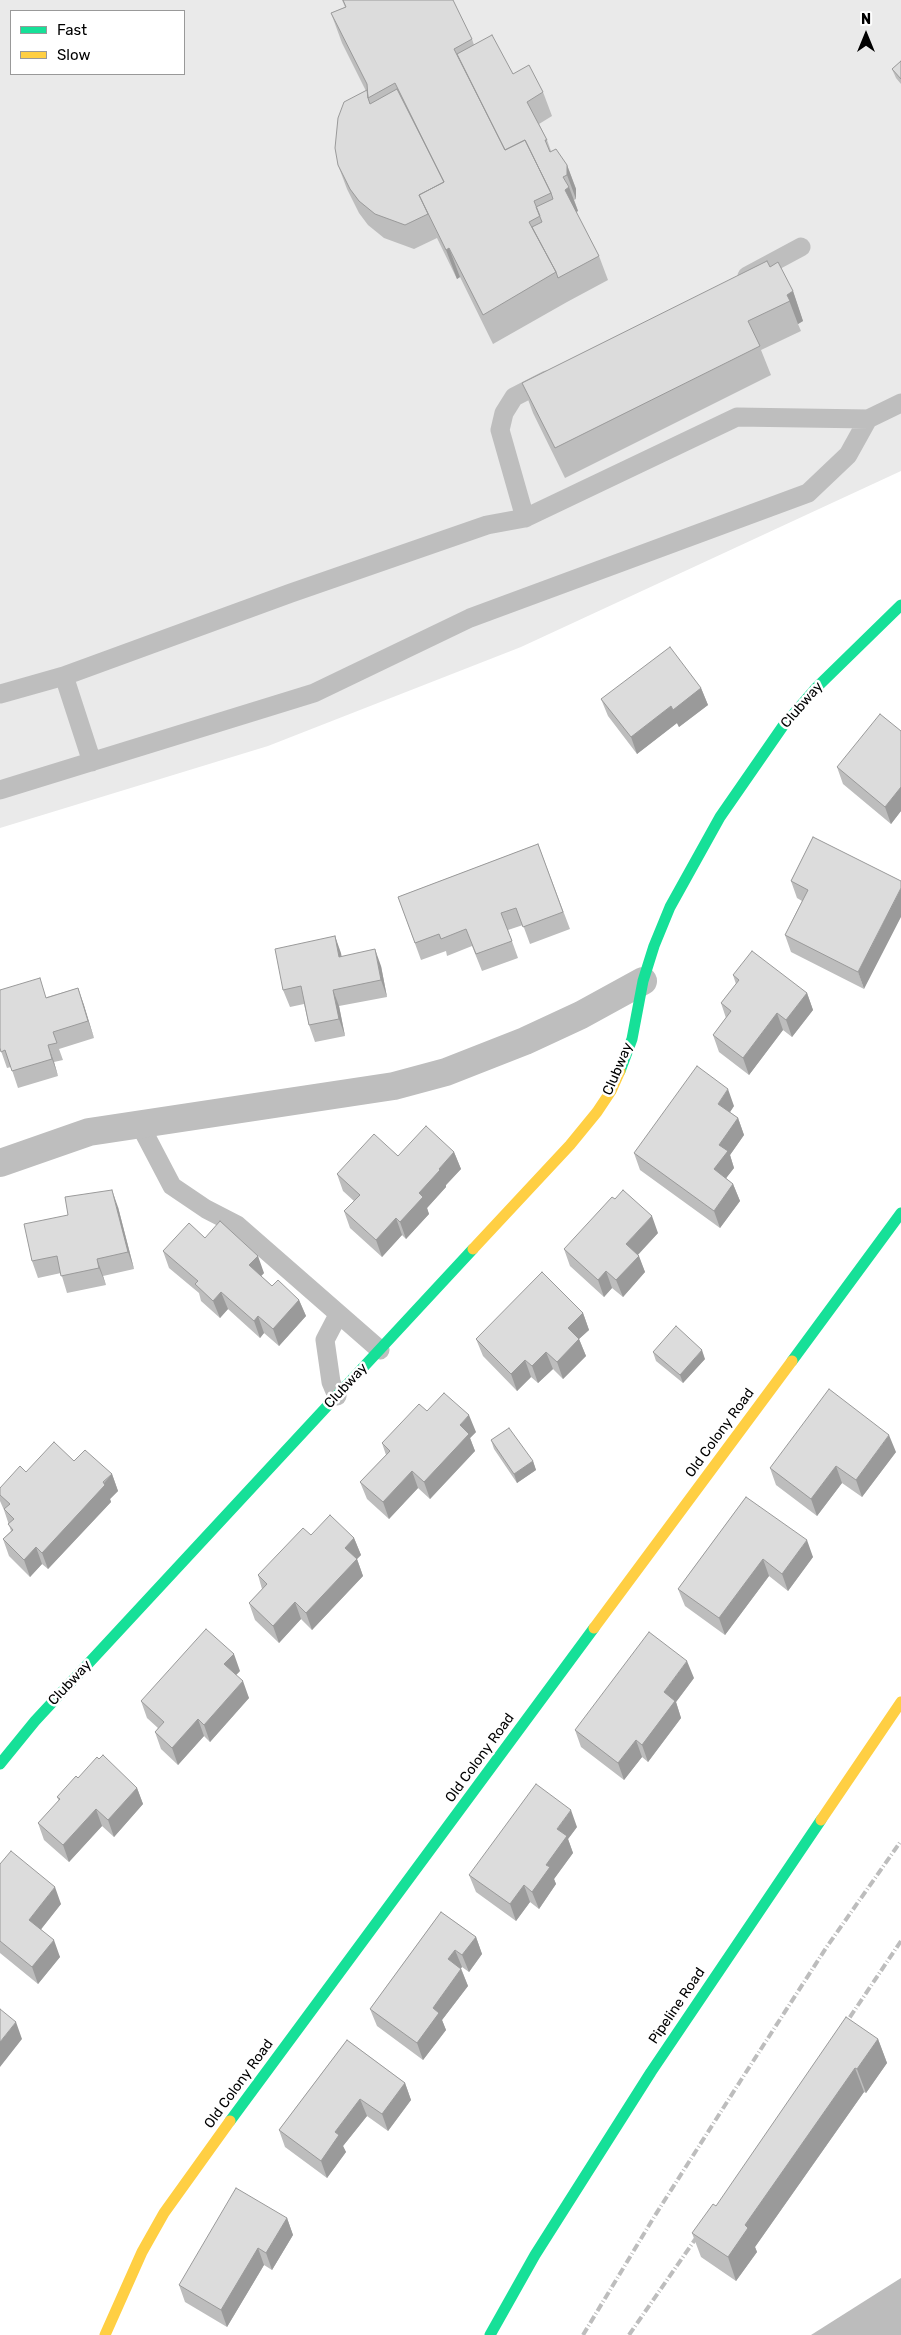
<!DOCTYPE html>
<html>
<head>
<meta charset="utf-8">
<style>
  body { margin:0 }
  #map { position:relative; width:901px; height:2335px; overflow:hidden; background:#fff; font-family:Rubik,sans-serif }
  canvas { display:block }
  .legend { position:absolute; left:10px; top:10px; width:175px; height:65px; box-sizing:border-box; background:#fff; border:1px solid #999; margin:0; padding:6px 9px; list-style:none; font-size:15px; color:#000 }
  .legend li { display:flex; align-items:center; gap:10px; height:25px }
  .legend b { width:25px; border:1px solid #999 }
  .north { position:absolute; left:841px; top:10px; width:50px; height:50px; -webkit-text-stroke:4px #fff; paint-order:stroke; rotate:0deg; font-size:14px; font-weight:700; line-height:20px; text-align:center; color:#000 }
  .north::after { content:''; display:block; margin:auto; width:18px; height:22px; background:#000; clip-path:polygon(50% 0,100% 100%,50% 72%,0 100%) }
</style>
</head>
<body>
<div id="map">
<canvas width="901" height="2335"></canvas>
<ul class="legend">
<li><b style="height:6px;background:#16e098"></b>Fast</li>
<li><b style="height:6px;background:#ffcf43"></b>Slow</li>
</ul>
<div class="north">N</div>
</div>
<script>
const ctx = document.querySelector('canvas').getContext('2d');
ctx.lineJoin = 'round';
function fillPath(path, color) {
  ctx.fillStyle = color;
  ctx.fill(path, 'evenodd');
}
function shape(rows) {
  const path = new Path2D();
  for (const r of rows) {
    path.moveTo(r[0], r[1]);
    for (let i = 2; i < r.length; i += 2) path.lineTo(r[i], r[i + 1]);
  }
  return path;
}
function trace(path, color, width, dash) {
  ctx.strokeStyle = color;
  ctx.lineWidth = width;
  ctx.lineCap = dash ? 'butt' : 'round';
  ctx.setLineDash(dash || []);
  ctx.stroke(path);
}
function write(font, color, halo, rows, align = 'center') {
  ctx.font = font + ' Rubik,sans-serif';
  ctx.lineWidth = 5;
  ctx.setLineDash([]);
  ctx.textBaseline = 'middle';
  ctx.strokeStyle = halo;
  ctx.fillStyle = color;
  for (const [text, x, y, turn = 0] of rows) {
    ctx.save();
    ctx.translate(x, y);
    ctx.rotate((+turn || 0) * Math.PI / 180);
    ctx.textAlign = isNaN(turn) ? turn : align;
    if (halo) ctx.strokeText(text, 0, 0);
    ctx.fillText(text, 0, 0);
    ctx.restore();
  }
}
fillPath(shape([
  [0,0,901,0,901,471,521,647,268,746,0,828],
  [11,11,184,11,184,74,11,74]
]), '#eaeaea');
fillPath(shape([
  [901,2278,901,2335,811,2335]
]), '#bcbcbc');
trace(shape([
  [747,276,801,247],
  [868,419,901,403],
  [525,518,500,430,504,413,514,397,547,380],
  [64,676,92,762],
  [0,694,64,676,291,593,487,525,525,518,737,417,868,419,848,455,808,493,470,618,314,693,0,790],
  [140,1125,172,1186,206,1209,237,1225,380,1350],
  [337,1396,331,1382,325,1340,338,1315]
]), '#bebebe', 19);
trace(shape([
  [0,1163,89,1132,394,1086,446,1072,525,1041,581,1015,643,981]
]), '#bebebe', 28);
trace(shape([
  [620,1071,632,1039,643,981,654,946,670,907,720,817,783,726,815,689,901,605],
  [792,1361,901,1213],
  [0,1764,35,1721,473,1249],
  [230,2121,594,1628],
  [490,2335,535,2255,651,2072,821,1820]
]), '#16e098', 11);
trace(shape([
  [473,1249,570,1145,597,1112,611,1091,620,1071],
  [594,1628,792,1361],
  [821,1820,901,1702],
  [105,2335,142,2252,164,2213,230,2121]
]), '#ffcf43', 11);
trace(shape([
  [842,2029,901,1941],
  [583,2335,654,2217,741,2080,826,1948,901,1841],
  [629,2335,703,2228]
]), '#bdbdbd', 4, [8, 2.5, 1, 2.5]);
fillPath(shape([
  [342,0,472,39,474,45,513,74,543,92,552,116,539,124,547,140,551,151,567,165,576,189,576,199,574,200,578,211,576,212,599,256,608,280,567,302,493,344,460,277,457,279,437,238,414,249,384,238,368,225,359,213,347,189,338,165,366,91,342,43,331,13,345,7],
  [901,61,901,84,896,78,892,69],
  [770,267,793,291,803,321,798,324,801,331,761,350,771,375,565,478,533,413,522,383],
  [701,688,708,705,679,727,677,723,637,754,608,716,601,699],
  [901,731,901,811,891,824,843,784,837,767],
  [813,837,864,989,791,952,785,935,802,901,797,898,791,881],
  [538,844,570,929,530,944,523,925,508,930,518,958,482,971,472,946,447,956,446,951,421,960,398,897],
  [335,936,341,956,381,966,387,997,339,1006,345,1036,315,1042,309,1025,304,1004,290,1007,283,990],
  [733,975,807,993,813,1010,792,1037,783,1030,749,1075,719,1052,713,1035,726,1018,721,1003,736,984],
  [78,988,94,1038,59,1049,63,1060,54,1062,58,1076,18,1088,11,1067,7,1068,0,1048,47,997],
  [734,1106,730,1112,738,1118,744,1135,730,1155,734,1168,726,1178,733,1184,740,1201,720,1228,640,1170,634,1153],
  [454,1152,461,1169,446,1185,446,1187,427,1208,429,1214,406,1239,402,1235,382,1257,350,1228,344,1211,354,1201,343,1191,337,1174,398,1156],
  [118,1207,134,1269,103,1276,106,1285,67,1293,61,1273,38,1278,32,1261],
  [658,1233,638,1255,645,1272,623,1297,612,1288,604,1297,570,1266,564,1249],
  [205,1238,264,1273,261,1276,272,1286,299,1300,306,1316,279,1346,264,1333,260,1338,228,1309,220,1318,201,1301,199,1293,169,1268,163,1251],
  [583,1313,589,1330,579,1339,586,1356,563,1379,553,1369,538,1383,531,1377,517,1391,483,1356,476,1339],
  [653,1352,705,1359,683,1383,656,1361],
  [427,1411,476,1432,470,1438,475,1451,430,1499,418,1488,389,1519,367,1499,360,1482,386,1455,382,1443],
  [491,1440,533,1461,536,1470,517,1483,494,1449],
  [896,1452,862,1497,842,1483,817,1516,776,1485,770,1468],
  [74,1461,112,1474,118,1491,110,1499,111,1502,48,1569,42,1564,30,1577,9,1556,3,1539,11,1531,4,1510,0,1501,0,1488,26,1472],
  [746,1497,813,1557,788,1591,769,1576,725,1635,685,1606,678,1589],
  [311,1535,354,1538,361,1555,357,1559,363,1576,312,1630,301,1619,279,1643,255,1620,249,1603,262,1589,258,1575],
  [240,1671,236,1675,249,1698,210,1742,204,1736,178,1765,161,1749,155,1732,158,1728,147,1718,141,1701],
  [694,1678,676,1702,681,1718,648,1762,642,1757,624,1780,581,1747,575,1730],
  [78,1778,137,1788,143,1804,114,1837,102,1826,69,1862,44,1840,38,1823,59,1801,57,1797],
  [577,1827,568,1839,573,1853,554,1879,556,1884,539,1909,530,1902,516,1921,476,1892,469,1875],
  [0,1864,61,1904,41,1929,60,1957,38,1984,0,1953],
  [441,1912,476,1937,482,1954,469,1972,462,1967,461,1968,468,1986,442,2020,446,2030,423,2060,377,2026,370,2009],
  [878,2039,887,2063,866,2093,864,2092,755,2247,757,2252,736,2281,701,2257,692,2233,716,2206],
  [347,2040,405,2083,411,2100,388,2131,367,2116,343,2146,346,2152,327,2178,285,2147,279,2130],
  [287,2218,293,2235,272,2270,264,2265,227,2327,185,2302,179,2285]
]), '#bdbdbd');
fillPath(shape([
  [567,165,576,189,576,199,567,175],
  [569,187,578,211,573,214,565,190],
  [449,248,460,277,457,279,446,250],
  [793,291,803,321,798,324,787,295],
  [701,688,708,705,679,727,677,723,637,754,631,737,671,706],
  [901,787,901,811,891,824,885,807],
  [901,888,901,917,864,989,858,972],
  [335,936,341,953,345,974,339,957],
  [375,949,381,966,387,997,381,980],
  [78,988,84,1005,94,1038,88,1021],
  [333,990,339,1006,345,1036,339,1019],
  [807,993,813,1010,792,1037,786,1020],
  [777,1013,783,1030,749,1075,743,1058],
  [48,1045,54,1062,58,1076,52,1059],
  [728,1089,734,1106,724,1121,718,1104],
  [738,1118,744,1135,730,1155,734,1168,720,1186,714,1169,719,1145],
  [454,1152,461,1169,446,1185,446,1187,427,1208,429,1214,406,1239,400,1222,419,1193,439,1169],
  [733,1184,740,1201,720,1228,714,1211],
  [112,1190,118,1207,134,1269,128,1252],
  [652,1216,658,1233,632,1261,626,1244],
  [396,1218,402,1235,382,1257,376,1240],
  [258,1256,264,1273,255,1282,249,1265],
  [639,1256,645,1272,623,1297,616,1280],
  [97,1259,103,1276,106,1285,99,1268],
  [606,1271,612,1288,604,1297,598,1280],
  [221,1292,228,1309,220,1318,213,1301],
  [299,1300,306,1316,279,1346,273,1329],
  [583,1313,589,1330,579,1339,586,1356,563,1379,557,1362,568,1328],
  [258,1316,264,1333,260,1338,254,1321],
  [702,1350,705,1359,683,1383,680,1375],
  [546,1352,553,1369,538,1383,532,1366],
  [525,1360,531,1377,517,1391,511,1374],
  [469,1415,476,1432,470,1438,475,1451,430,1499,424,1482,460,1425],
  [889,1435,896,1452,862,1497,856,1480],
  [533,1461,536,1470,517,1483,514,1474],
  [836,1466,842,1483,817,1516,811,1499],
  [412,1471,418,1488,389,1519,383,1502],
  [112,1474,118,1491,110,1499,111,1502,48,1569,42,1553],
  [354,1538,361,1555,352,1564,345,1548],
  [807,1540,813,1557,788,1591,782,1574],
  [36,1547,42,1564,30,1577,24,1560],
  [357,1559,363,1576,312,1630,306,1613],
  [763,1559,769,1576,725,1635,719,1618],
  [295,1602,301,1619,279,1643,273,1626],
  [234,1654,240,1671,230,1681,224,1664],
  [687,1661,694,1678,676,1702,681,1718,648,1762,642,1745,664,1692],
  [243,1681,249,1698,210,1742,204,1725],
  [198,1719,204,1736,178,1765,172,1748],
  [636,1740,642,1757,624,1780,618,1763],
  [137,1788,143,1804,114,1837,108,1820],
  [96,1809,102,1826,69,1862,63,1845],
  [571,1810,577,1827,568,1839,573,1853,554,1879,556,1884,539,1909,532,1892,557,1829],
  [524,1885,530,1902,516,1921,510,1904],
  [55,1887,61,1904,35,1937,29,1920],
  [476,1937,482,1954,469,1972,462,1955],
  [54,1940,60,1957,38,1984,32,1967],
  [455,1950,462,1967,454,1976,448,1959],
  [461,1969,468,1986,442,2020,446,2030,423,2060,417,2043,433,2008],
  [16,2022,22,2039,0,2067,0,2042],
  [878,2039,887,2063,866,2093,857,2069],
  [855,2068,864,2092,755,2247,757,2252,736,2281,728,2257,745,2225],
  [405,2083,411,2100,388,2131,382,2114],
  [360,2099,367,2116,343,2146,346,2152,327,2178,321,2161,335,2132],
  [287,2218,293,2235,272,2270,266,2253],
  [258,2248,264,2265,227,2327,221,2310]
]), '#9a9a9a');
const building = shape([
  [343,0,453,0,472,39,454,49,505,150,525,140,551,193,534,201,540,216,529,222,556,272,483,315,449,248,446,250,419,195,444,182,395,83,368,98,367,84,331,13,346,7,343,0],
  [492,35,513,74,529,65,543,92,527,102,547,140,545,140,550,152,556,149,567,165,567,175,563,177,569,187,565,190,599,256,558,278,556,272,532,227,542,222,536,207,553,199,551,193,525,140,505,150,457,54,492,35],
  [901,61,901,79,892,69,901,61],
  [397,89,444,182,419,195,428,214,405,225,375,214,359,201,350,189,338,165,335,148,338,118,344,102,367,90,368,98,370,104,397,89],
  [767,261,770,267,778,262,793,291,787,295,790,301,748,321,760,346,555,448,522,383,767,261],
  [670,647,701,688,673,710,671,706,631,737,601,699,670,647],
  [880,714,901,731,901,787,885,807,837,767,880,714],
  [813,837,901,881,901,888,858,972,785,935,808,890,791,881,813,837],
  [538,844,563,912,523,927,516,908,501,913,512,941,476,954,466,929,441,939,439,934,415,943,398,897,538,844],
  [335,936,339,957,375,949,381,980,333,990,339,1019,309,1025,301,986,283,990,275,949,335,936],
  [752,951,807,993,786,1020,777,1013,743,1058,713,1035,731,1011,721,1003,739,980,733,975,752,951],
  [40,978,46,998,78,988,88,1021,53,1032,57,1043,48,1045,52,1059,12,1071,5,1050,1,1052,0,1048,0,990,40,978],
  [697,1066,728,1089,718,1104,738,1118,719,1145,728,1151,714,1169,733,1184,714,1211,634,1153,697,1066],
  [426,1126,454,1152,439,1169,440,1170,419,1193,423,1197,400,1222,396,1218,376,1240,344,1211,360,1195,337,1174,374,1134,398,1156,426,1126],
  [112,1190,128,1252,97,1259,99,1268,61,1276,57,1256,32,1261,24,1224,68,1215,65,1197,112,1190],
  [623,1190,652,1216,626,1244,639,1256,616,1280,606,1271,598,1280,564,1249,612,1197,615,1199,623,1190],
  [220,1221,258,1256,249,1265,272,1286,278,1280,299,1300,273,1329,258,1316,254,1321,221,1292,213,1301,195,1284,198,1281,163,1251,189,1223,205,1238,220,1221],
  [542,1272,583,1313,568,1328,579,1339,557,1362,546,1352,532,1366,525,1360,511,1374,476,1339,542,1272],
  [676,1326,702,1350,680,1375,653,1352,676,1326],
  [829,1389,889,1435,856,1480,836,1466,811,1499,770,1468,829,1389],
  [444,1393,469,1415,460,1425,469,1434,424,1482,412,1471,383,1502,360,1482,390,1451,382,1443,419,1404,427,1411,444,1393],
  [509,1428,533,1461,514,1474,491,1440,509,1428],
  [54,1442,74,1461,85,1450,112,1474,103,1482,105,1485,42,1553,36,1547,24,1560,3,1539,13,1530,8,1524,14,1519,4,1509,10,1504,0,1495,0,1488,20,1466,26,1472,54,1442],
  [746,1497,807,1540,782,1574,763,1559,719,1618,678,1589,746,1497],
  [330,1515,354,1538,345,1548,357,1559,306,1613,295,1602,273,1626,249,1603,267,1584,258,1575,303,1528,311,1535,330,1515],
  [206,1629,234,1654,224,1664,243,1681,204,1725,198,1719,172,1748,155,1732,164,1722,141,1701,206,1629],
  [649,1632,687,1661,664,1692,675,1701,642,1745,636,1740,618,1763,575,1730,649,1632],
  [103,1755,137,1788,108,1820,96,1809,63,1845,38,1823,60,1799,57,1797,76,1776,78,1778,97,1757,99,1759,103,1755],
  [536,1784,571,1810,557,1829,567,1836,546,1865,550,1867,532,1892,524,1885,510,1904,469,1875,536,1784],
  [11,1851,55,1887,29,1920,54,1940,32,1967,0,1941,0,1864,11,1851],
  [441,1912,476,1937,462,1955,455,1950,448,1959,461,1969,433,2008,439,2013,417,2043,370,2009,441,1912],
  [0,2009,16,2022,0,2042,0,2009],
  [846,2017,878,2039,857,2069,855,2068,745,2225,748,2228,728,2257,692,2233,713,2204,716,2206,846,2017],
  [347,2040,405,2083,382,2114,360,2099,335,2132,339,2135,321,2161,279,2130,347,2040],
  [236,2188,287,2218,266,2253,258,2248,221,2310,179,2285,236,2188]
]);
fillPath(building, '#dcdcdc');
trace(building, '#9a9a9a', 1);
write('14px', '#000', '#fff', [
  ["Clubway",802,705,-49],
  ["Clubway",618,1069,-67],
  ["Clubway",346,1386,-47],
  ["Old Colony Road",720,1433,-54],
  ["Clubway",70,1683,-47],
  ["Old Colony Road",480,1758,-54],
  ["Pipeline Road",677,2006,-56],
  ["Old Colony Road",239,2084,-54]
]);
</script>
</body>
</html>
